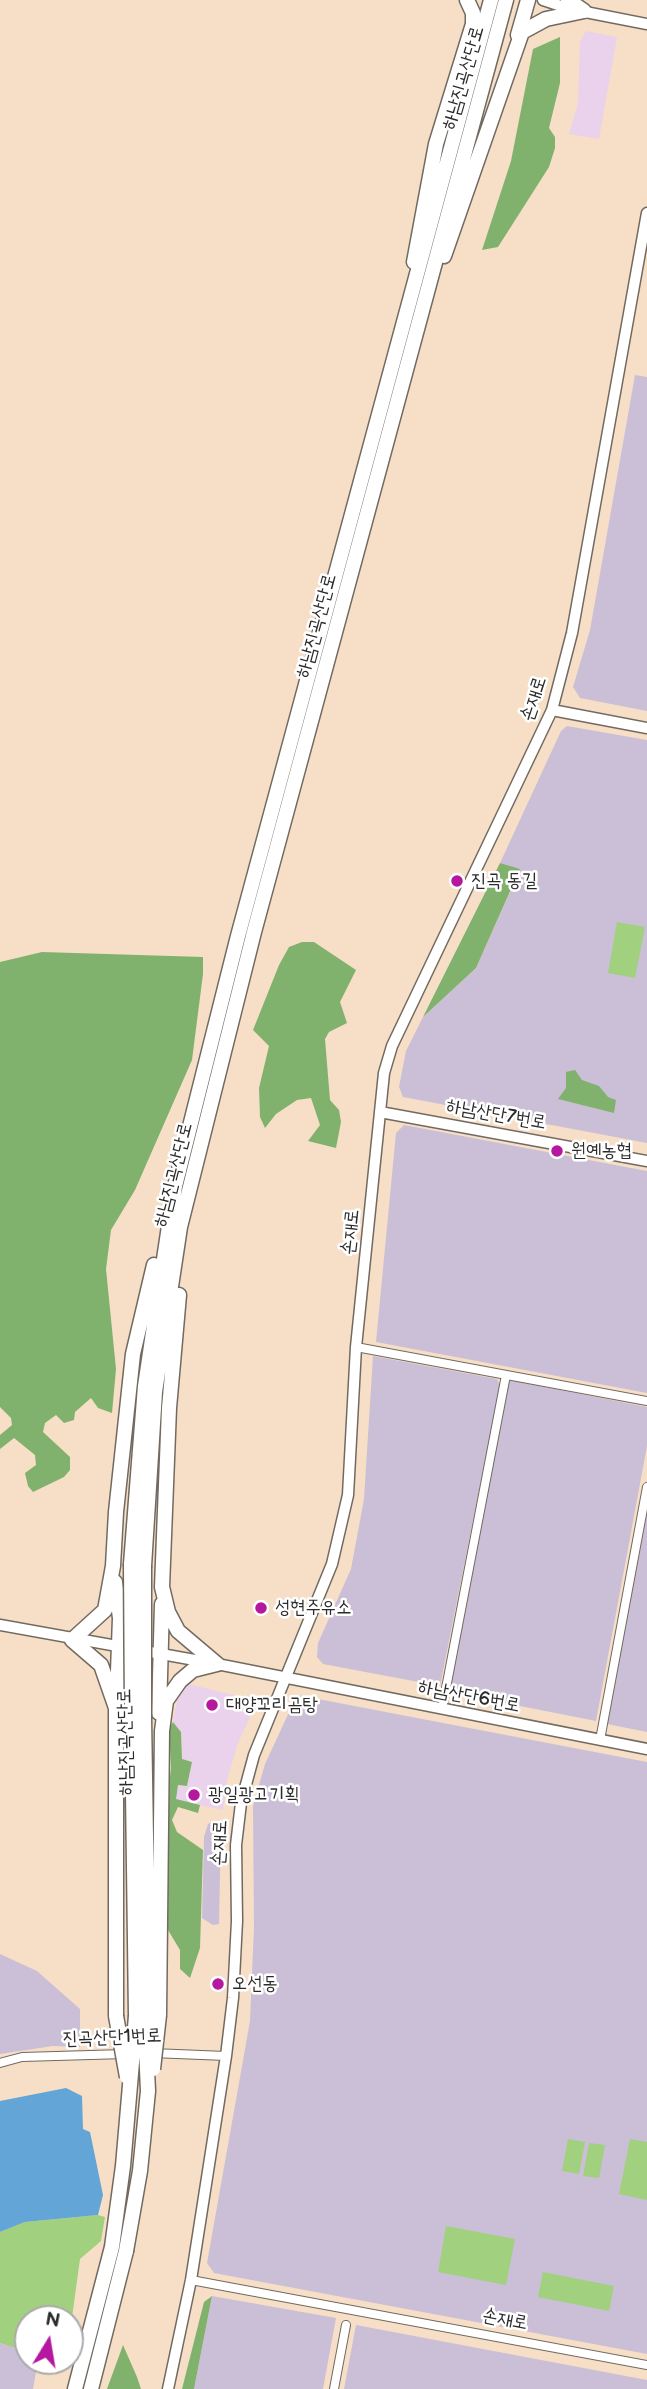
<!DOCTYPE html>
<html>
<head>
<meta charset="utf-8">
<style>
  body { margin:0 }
  #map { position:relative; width:647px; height:2389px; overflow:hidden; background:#f6dfc6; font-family:"Balsamiq Sans",sans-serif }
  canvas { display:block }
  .north { position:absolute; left:14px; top:2305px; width:70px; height:70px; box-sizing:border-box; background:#fff; border:2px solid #aaa; border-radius:50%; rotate:11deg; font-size:19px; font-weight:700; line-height:28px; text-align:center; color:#2b2b2b }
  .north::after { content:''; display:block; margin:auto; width:24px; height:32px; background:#b5179e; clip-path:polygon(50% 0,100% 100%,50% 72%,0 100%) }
</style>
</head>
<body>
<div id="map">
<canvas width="647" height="2389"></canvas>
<div class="north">N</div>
</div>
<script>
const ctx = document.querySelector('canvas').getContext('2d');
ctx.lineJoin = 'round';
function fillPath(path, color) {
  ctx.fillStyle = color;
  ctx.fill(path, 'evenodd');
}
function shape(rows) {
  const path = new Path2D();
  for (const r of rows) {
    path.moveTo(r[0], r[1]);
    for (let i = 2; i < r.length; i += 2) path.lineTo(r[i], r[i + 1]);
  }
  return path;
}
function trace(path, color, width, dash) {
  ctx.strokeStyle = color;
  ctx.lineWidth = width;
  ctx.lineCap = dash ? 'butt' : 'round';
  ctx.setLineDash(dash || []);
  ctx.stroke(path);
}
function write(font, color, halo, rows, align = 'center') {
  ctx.font = font + ' "Balsamiq Sans","Poor Story",sans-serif';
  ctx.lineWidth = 5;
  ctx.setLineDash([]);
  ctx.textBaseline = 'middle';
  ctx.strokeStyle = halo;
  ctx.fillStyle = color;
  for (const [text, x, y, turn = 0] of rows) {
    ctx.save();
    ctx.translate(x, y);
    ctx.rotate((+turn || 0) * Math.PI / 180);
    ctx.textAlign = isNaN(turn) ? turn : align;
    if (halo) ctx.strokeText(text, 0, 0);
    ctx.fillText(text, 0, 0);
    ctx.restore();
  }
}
fillPath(shape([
  [586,31,617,37,599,139,569,134,578,104,580,42],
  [188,1684,254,1700,255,1706,238,1743,227,1780,223,1810,175,1800,178,1785,187,1786,192,1762,182,1760,181,1732,173,1722,177,1700]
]), '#ead1ec');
fillPath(shape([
  [635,375,647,377,647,711,580,698,573,687,590,630],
  [567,726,647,740,647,1143,403,1097,399,1087,406,1051,423,1017,476,968,520,870,500,863,561,731],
  [404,1125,647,1171,647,1393,376,1342,396,1133],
  [373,1356,497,1379,500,1385,440,1686,323,1664,317,1657,318,1643,351,1569,364,1499],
  [509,1380,647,1407,647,1446,596,1721,449,1692],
  [647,1511,647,1732,607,1724],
  [297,1695,647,1762,647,2354,214,2273,207,2263,250,2021,254,1927,253,1806,265,1764],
  [213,1821,219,1821,221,1826,219,1924,213,1925,202,1918,204,1837,208,1824],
  [0,1954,37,1971,80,2009,80,2047,53,2046,0,2054],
  [212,2296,336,2318,323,2389,194,2389],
  [356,2325,647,2380,647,2389,344,2389],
  [0,2343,28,2352,28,2361,38,2361,33,2389,0,2389]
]), '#cabfd6');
fillPath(shape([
  [617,922,645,927,635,978,608,973],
  [568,2139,585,2142,579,2174,562,2171],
  [630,2139,647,2142,647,2200,619,2194],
  [589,2143,605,2145,599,2178,583,2176],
  [98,2215,105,2217,101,2241,80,2259,70,2332,70,2319,28,2319,28,2352,0,2343,0,2232,25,2222],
  [446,2226,515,2239,506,2285,438,2272],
  [543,2272,614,2286,609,2311,538,2297]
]), '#a1d07e');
fillPath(shape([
  [560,37,560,83,549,128,555,137,555,148,549,167,498,247,482,250,511,161,533,49],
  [500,863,520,869,476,968,423,1017],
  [302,942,314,942,356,970,340,1002,347,1023,329,1032,325,1039,330,1100,339,1110,341,1122,336,1148,308,1141,320,1125,311,1098,297,1100,276,1114,265,1128,260,1117,259,1088,269,1046,253,1030,279,965,289,947],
  [42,952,203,957,203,974,192,1060,135,1190,111,1230,106,1269,116,1369,112,1413,98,1408,91,1398,75,1412,74,1420,64,1423,56,1415,45,1423,43,1432,70,1457,70,1470,64,1477,33,1492,28,1486,25,1473,36,1465,35,1455,14,1438,0,1449,0,1435,12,1425,11,1418,0,1407,0,962],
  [575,1070,582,1080,599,1086,608,1097,616,1100,614,1113,558,1099,566,1088,566,1072],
  [173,1722,181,1732,182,1759,192,1762,187,1786,178,1785,176,1799,200,1805,198,1813,178,1807,172,1820,177,1832,203,1850,200,1948,190,1978,180,1969,180,1950,165,1925,165,1821,171,1768,169,1729],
  [212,2296,194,2389,182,2389,204,2302],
  [123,2345,137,2377,141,2389,107,2389]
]), '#80b26d');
fillPath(shape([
  [66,2088,82,2096,83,2129,90,2132,103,2195,98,2215,25,2222,0,2232,0,2101]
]), '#63a5d7');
const street = shape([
  [356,1347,647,1401],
  [442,1709,506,1375],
  [600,1740,647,1487],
  [152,2053,226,2056],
  [0,2063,22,2057,125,2054],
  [191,2280,647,2365],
  [334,2389,346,2325]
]);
const secondary = shape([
  [543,0,570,9,647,24],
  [552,710,647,728],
  [380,1112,647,1161],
  [0,1625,217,1664,647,1749],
  [168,2389,191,2280,226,2056,233,1998,237,1921,236,1845,241,1803,254,1755,332,1564,348,1495,356,1347,384,1073,392,1046,552,710,572,633,647,213]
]);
const highway = shape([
  [568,0,584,11],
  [518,35,528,0],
  [444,256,522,32,546,19,584,11],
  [414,262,436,144,473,24,473,13,467,0],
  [179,1295,169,1408,162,1587,168,1612,178,1631,217,1664],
  [131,1564,145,1386,175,1186,238,936,491,0],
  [144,1566,155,1392,180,1227,254,932,506,0],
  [115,1582,120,1618,117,1698],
  [159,1713,162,1604],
  [132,1717,136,2016],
  [144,1718,149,2015],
  [159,2015,162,1731,166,1701,180,1681,193,1670,217,1664],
  [116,2016,116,1708,101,1665,72,1640,105,1610,113,1566,116,1512,133,1354,154,1265],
  [75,2389,112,2247],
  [91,2389,126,2251]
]);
trace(street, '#726a61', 10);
trace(secondary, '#726a61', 13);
trace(highway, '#726a61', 17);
trace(street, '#fff', 8);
trace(secondary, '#fff', 10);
trace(highway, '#fff', 14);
const highwayBridge = shape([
  [131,1564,132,1717],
  [144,1566,144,1718],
  [116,2016,127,2077],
  [153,2069,159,2015],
  [112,2247,123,2166,136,2016],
  [126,2251,140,2171,148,2091,146,2048,149,2015]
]);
trace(highwayBridge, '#726a61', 17, []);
trace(highwayBridge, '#fff', 14);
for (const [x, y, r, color] of [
  [457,881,7,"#b5179e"],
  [557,1151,7,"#b5179e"],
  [261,1608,7,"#b5179e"],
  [212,1705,7,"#b5179e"],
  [194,1795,7,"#b5179e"],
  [218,1984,7,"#b5179e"]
]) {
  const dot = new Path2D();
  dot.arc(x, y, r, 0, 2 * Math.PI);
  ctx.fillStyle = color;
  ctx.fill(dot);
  trace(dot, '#fff', 2.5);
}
write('19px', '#2b2b2b', '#fff', [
  ["하남진곡산단로",464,78,-74],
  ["하남진곡산단로",317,626,-75],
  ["손재로",534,699,-72],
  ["하남산단7번로",496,1115,10],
  ["하남진곡산단로",174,1175,-76],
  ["손재로",351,1232,-84],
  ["하남산단6번로",469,1697,11],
  ["하남진곡산단로",126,1742,-91],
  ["손재로",220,1843,-87],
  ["진곡산단1번로",112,2038,-2],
  ["손재로",505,2320,11]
]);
write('19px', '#2b2b2b', '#fff', [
  ["진곡 동길",471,881],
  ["원예농협",571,1151],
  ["성현주유소",275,1608],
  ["대양꼬리곰탕",226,1705],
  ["광일광고기획",208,1795],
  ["오선동",232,1984]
], 'left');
</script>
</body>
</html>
